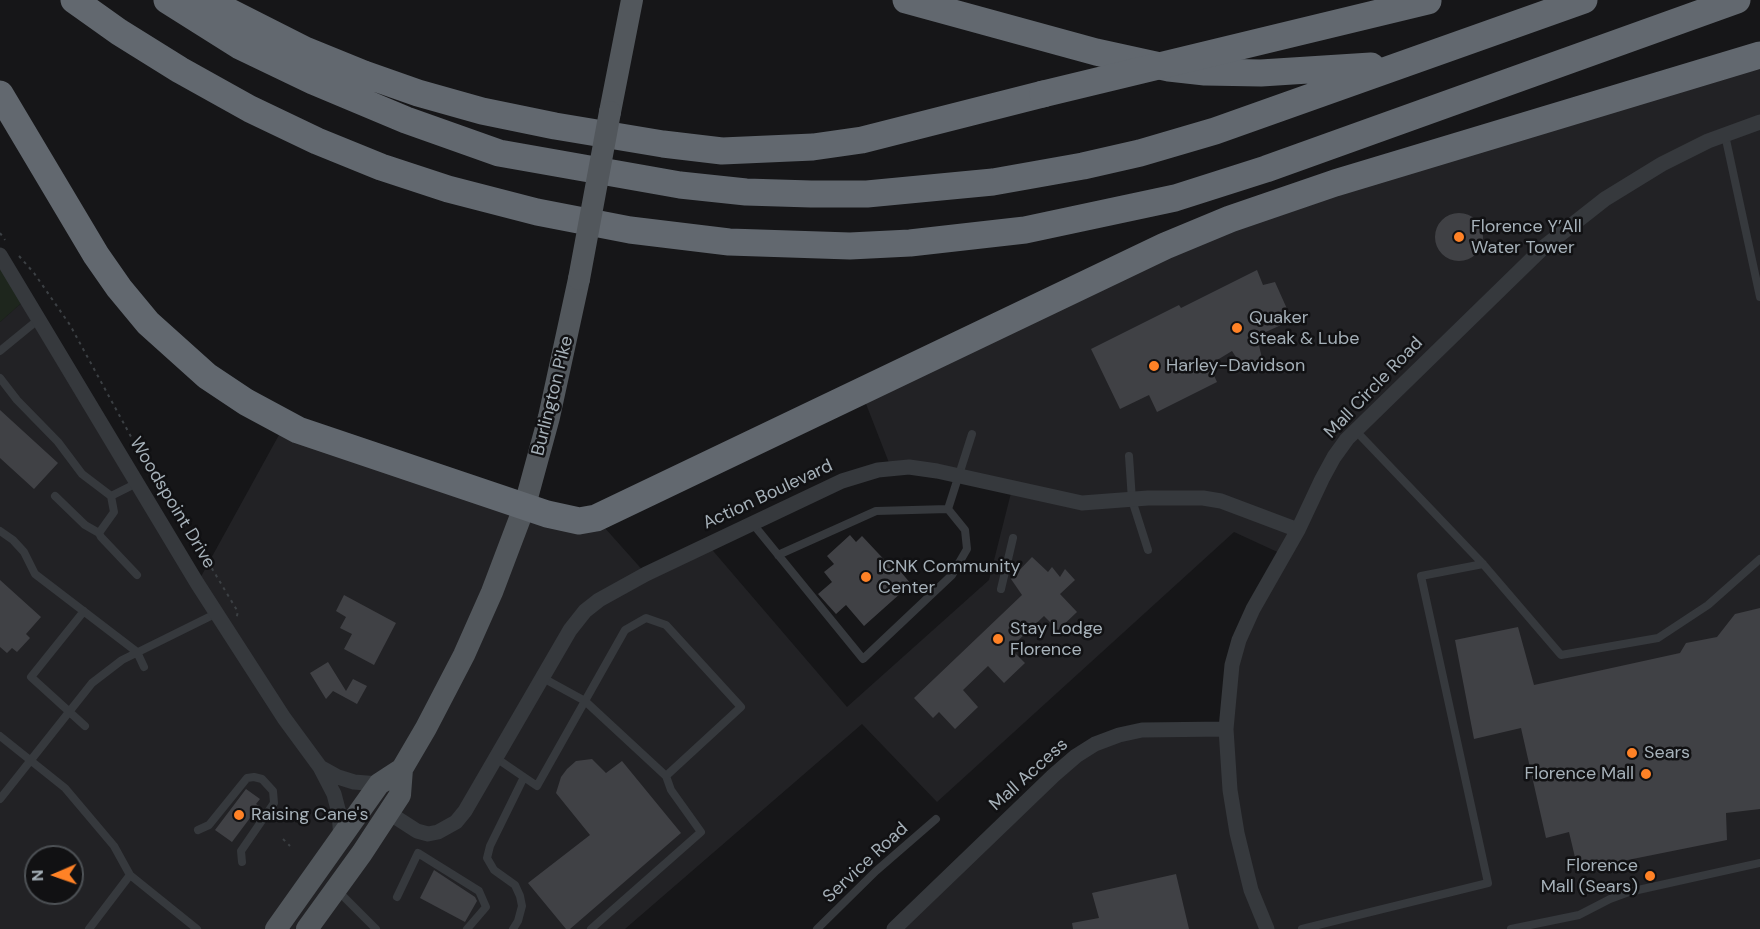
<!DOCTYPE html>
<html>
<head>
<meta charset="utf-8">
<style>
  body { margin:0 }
  #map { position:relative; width:1760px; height:929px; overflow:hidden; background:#161618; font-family:"DM Sans",sans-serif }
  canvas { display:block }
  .north { position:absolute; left:24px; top:845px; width:60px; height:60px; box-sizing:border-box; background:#111113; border:2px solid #4d5155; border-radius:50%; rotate:268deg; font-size:16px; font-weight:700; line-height:24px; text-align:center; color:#a6b1b9 }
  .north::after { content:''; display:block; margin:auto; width:21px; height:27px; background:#ff8226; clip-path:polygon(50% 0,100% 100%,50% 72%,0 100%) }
</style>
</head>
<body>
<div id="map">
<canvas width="1760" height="929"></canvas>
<div class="north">N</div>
</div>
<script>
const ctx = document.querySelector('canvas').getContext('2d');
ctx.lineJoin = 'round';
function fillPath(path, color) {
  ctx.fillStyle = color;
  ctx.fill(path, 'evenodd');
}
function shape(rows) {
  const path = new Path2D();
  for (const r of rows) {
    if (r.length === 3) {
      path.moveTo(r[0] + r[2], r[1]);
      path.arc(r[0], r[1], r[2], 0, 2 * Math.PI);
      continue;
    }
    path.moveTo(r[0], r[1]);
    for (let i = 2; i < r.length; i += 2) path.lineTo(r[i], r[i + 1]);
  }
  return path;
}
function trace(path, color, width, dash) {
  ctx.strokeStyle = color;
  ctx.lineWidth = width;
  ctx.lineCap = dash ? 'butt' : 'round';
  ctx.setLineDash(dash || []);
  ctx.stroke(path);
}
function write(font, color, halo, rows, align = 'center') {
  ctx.font = font + ' "DM Sans",sans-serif';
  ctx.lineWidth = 5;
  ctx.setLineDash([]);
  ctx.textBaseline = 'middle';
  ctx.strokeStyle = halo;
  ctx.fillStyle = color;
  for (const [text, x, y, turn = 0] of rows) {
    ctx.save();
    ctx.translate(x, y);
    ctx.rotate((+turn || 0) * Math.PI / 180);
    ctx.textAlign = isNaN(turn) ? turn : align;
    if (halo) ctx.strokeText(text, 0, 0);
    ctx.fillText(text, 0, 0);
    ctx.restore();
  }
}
fillPath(shape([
  [1760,55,1760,929,894,929,1054,775,1119,735,1226,729,1232,665,1284,555,1234,532,937,802,862,724,625,929,0,929,0,322,27,298,198,582,285,424,596,518,646,574,708,545,847,707,989,580,1012,489,891,468,861,391,1165,246],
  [36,857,72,857,72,893,36,893]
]), '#222225');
fillPath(shape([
  [0,255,27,298,0,322]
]), '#1e261d');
fillPath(shape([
  [1459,237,24],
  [1257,270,1263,285,1275,282,1292,320,1257,336,1263,363,1245,371,1232,351,1209,365,1217,382,1157,412,1149,395,1120,409,1091,349,1179,305,1181,308],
  [0,410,58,463,34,489,0,458],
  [850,535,856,542,862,536,892,568,895,565,911,584,864,626,846,605,836,614,818,594,832,582,824,572,834,564,827,556],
  [1032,557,1048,572,1052,567,1060,577,1065,569,1075,580,1060,594,1077,612,1058,630,1044,616,1010,648,1025,663,1004,683,988,666,963,690,978,707,955,729,939,712,933,718,914,698,1022,595,1011,579],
  [0,580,41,617,26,634,30,638,17,652,12,648,7,653,0,647],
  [344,595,396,623,374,665,344,649,352,634,340,628,346,617,336,611],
  [1760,608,1760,809,1726,813,1727,840,1578,870,1569,832,1546,838,1521,728,1474,739,1455,640,1518,627,1534,685,1680,653,1686,643,1717,637,1735,614],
  [328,662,346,691,353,679,367,686,357,704,333,691,326,699,310,673],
  [592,759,606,773,622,761,681,833,570,929,566,929,528,883,590,835,556,793,561,777,567,769,576,761],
  [246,789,260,799,256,804,259,806,232,842,215,830],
  [434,870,475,897,477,901,465,922,420,898],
  [1176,874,1189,929,1073,929,1072,923,1099,918,1092,893]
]), '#404145');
trace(shape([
  [0,233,5,240],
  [19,256,34,273,70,325,135,444,156,475,238,612,236,619],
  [283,839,290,846]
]), '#3c4044', 2, [3, 4.5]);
trace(shape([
  [1725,135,1760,297],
  [0,351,39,319],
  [0,378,17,400,58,442,82,474,111,496,137,483],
  [1355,430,1483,564,1561,655,1658,638,1708,605,1760,559],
  [1129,456,1132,500,1148,550],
  [55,496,85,525,99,533],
  [111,496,114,512,99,533,101,537,137,575],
  [753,524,863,659,952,575,967,549,965,530,948,509,972,434],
  [0,531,13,540,24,552,35,574,137,652,144,667],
  [778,555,876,511,948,509],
  [1001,589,1013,538],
  [84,611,31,677,85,726],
  [543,678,585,701,666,776],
  [0,736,65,788,114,846,130,875,197,929],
  [496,758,537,786,625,630,646,618,666,625,741,707,666,776,671,790,701,832,591,929],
  [0,799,92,683,122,660,217,613],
  [198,830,209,825,247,778,254,777,262,779,273,791,274,803,241,851,242,862],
  [338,891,376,929],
  [397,897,418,853,479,891,486,907,467,929],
  [89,929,130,875],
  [513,929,518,921,522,906,520,896,515,885,494,870,487,858,490,846,524,777],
  [817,929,876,871,936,819],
  [1302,929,1488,883,1421,576,1483,564],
  [1511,929,1579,915,1610,899,1629,892,1760,863]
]), '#36393d', 8);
trace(shape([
  [0,255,197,583,284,718,320,767,334,794,339,813,341,839],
  [320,767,338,777,354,782,379,784],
  [389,813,417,831,428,834,438,832,456,822,465,811,570,630,585,611,599,600,646,574,842,481,878,470,909,467,937,471,1082,503,1148,498,1203,498,1221,501,1298,530],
  [894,929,1054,775,1076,756,1095,744,1119,735,1142,730,1226,729],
  [1267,929,1251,890,1237,833,1230,790,1226,729,1232,665,1239,640,1253,609,1298,530,1322,479,1334,457,1347,439,1544,247,1605,199,1662,164,1708,141,1760,122]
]), '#36393d', 15);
trace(shape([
  [610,112,632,0],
  [276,929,379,784,402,769],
  [307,929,362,853,400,795,402,769,426,728,464,655,492,592,525,505,549,417,579,279]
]), '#52575c', 22);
trace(shape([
  [74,0,119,32,180,70,250,109,317,141,381,167,448,189,537,212,630,230,729,242,850,246,910,243,1025,230,1175,198,1266,169,1737,0],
  [167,0,240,46,313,81,406,120,499,153,680,185,746,192,811,194,867,194,993,182,1083,166,1140,153,1215,131,1584,0],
  [203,0,216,5,305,50,364,74,418,93,482,111,555,126,663,144,722,151,813,147,862,140,1043,94],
  [906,0,1096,52,1169,68,1205,72,1261,73,1371,66],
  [0,94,96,255,119,288,148,323,207,376,246,402,298,430,547,514,579,521,596,518,1165,246,1230,219,1335,183,1760,55]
]), '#62686f', 27);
trace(shape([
  [579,279,610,112]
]), '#52575c', 22);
trace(shape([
  [1043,94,1428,1]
]), '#62686f', 27);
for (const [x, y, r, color] of [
  [1459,237,6,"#ff8226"],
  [1237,328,6,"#ff8226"],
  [1154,366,6,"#ff8226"],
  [866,577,6,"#ff8226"],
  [998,639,6,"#ff8226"],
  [1632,753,6,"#ff8226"],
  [1646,774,6,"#ff8226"],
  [239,815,6,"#ff8226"],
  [1650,876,6,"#ff8226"]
]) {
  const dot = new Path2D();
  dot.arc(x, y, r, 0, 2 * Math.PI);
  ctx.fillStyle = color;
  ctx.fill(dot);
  trace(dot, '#111113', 2);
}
write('18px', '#a6b1b9', '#111113', [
  ["Florence Y’All",1471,227],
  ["Water Tower",1471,248],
  ["Quaker",1249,318],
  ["Steak & Lube",1249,339],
  ["Harley-Davidson",1166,366],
  ["ICNK Community",878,567],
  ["Center",878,588],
  ["Stay Lodge",1010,629],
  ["Florence",1010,650],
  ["Sears",1644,753],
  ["Florence Mall",1634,774,"right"],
  ["Raising Cane's",251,815],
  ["Florence",1638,866,"right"],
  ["Mall (Sears)",1638,887,"right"]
], 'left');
write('18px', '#a6b1b9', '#111113', [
  ["Mall Circle Road",1374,388,-46],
  ["Burlington Pike",553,396,-76],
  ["Action Boulevard",768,495,-25],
  ["Woodspoint Drive",172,503,59],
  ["Mall Access",1029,775,-42],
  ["Service Road",866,863,-43]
]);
</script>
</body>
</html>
